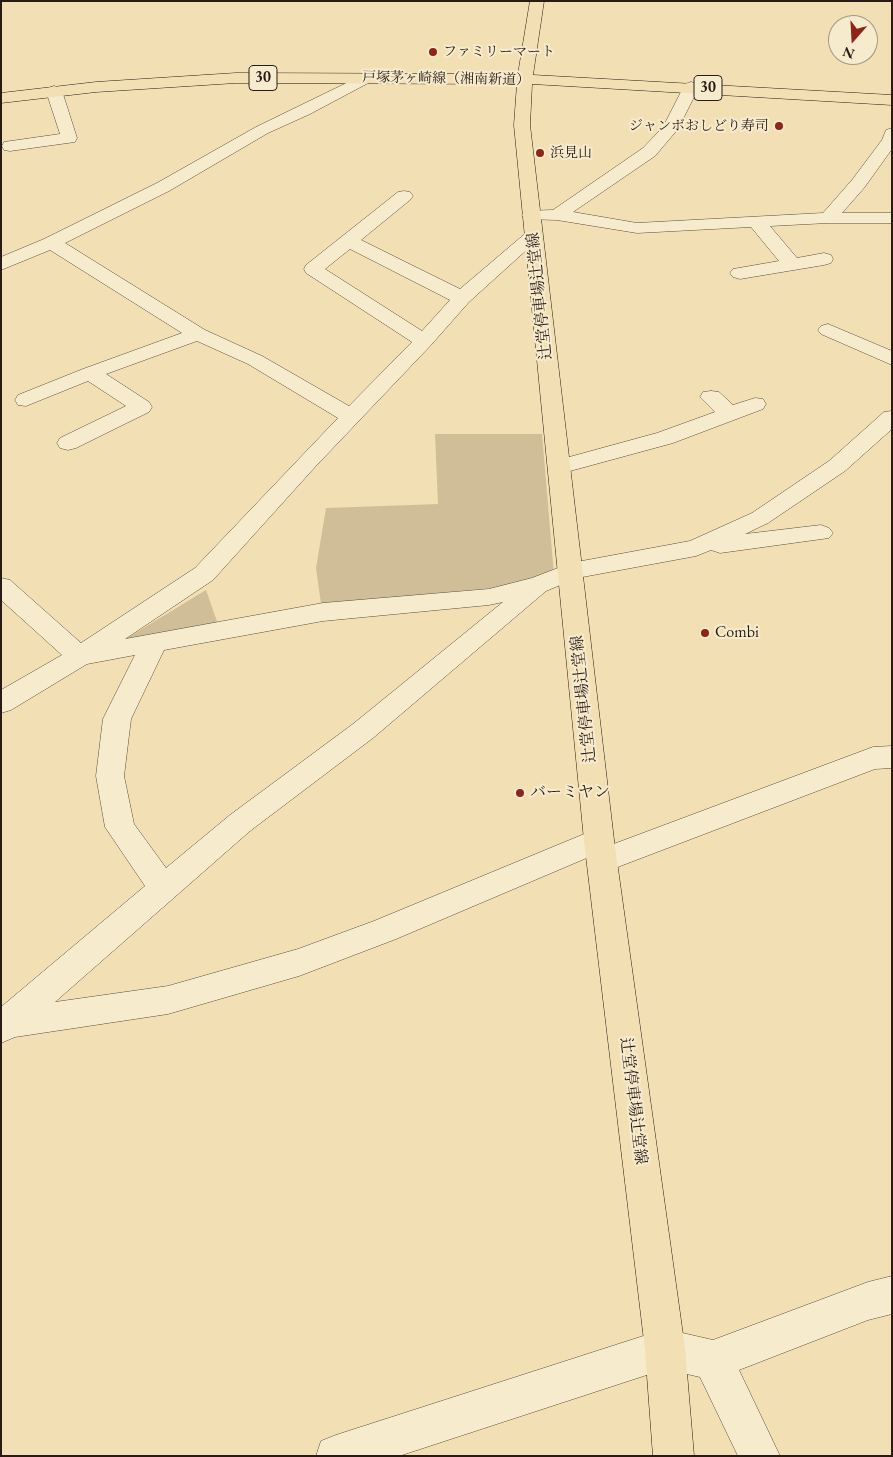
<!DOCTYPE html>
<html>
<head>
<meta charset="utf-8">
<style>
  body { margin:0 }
  #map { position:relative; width:893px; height:1457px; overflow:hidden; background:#f2e0b4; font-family:"EB Garamond",serif }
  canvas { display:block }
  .frame { position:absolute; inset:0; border:2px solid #281a14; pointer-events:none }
  .north { position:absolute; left:828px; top:15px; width:50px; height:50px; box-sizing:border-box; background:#f7ebce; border:1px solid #a49784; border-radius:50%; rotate:199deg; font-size:14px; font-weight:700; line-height:20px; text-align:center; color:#281a14 }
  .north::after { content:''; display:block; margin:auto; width:18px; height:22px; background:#8f2418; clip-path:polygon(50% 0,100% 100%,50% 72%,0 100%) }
</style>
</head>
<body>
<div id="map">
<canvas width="893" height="1457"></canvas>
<div class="frame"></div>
<div class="north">N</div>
</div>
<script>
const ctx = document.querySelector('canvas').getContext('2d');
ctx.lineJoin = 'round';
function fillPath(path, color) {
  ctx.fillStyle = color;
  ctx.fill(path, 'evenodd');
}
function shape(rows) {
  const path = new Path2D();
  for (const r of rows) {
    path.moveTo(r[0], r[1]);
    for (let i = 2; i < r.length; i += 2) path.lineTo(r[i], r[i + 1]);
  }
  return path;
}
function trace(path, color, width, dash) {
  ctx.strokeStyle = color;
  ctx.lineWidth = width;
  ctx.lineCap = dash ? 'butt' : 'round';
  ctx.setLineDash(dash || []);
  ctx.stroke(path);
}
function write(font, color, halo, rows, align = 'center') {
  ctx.font = font + ' "EB Garamond","Noto Serif JP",serif';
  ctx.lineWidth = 4;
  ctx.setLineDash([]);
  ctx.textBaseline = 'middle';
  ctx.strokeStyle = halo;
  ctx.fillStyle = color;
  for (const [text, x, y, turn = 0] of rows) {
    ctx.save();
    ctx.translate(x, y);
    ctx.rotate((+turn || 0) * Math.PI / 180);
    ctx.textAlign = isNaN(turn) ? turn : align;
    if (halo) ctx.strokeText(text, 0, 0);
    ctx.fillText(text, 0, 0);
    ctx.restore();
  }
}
fillPath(shape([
  [435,434,542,434,554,575,493,588,321,604,316,568,326,508,438,504],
  [206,590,219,627,104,652]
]), '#d0be99');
const minor = shape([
  [367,73,372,75,375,78,372,81,310,114,268,133,169,191,65,243,205,330,262,356,349,406,412,342,306,273,304,269,306,265,398,192,404,191,410,192,413,196,410,200,361,240,460,289,527,232,533,230,539,232,542,236,469,302,431,345,315,467,213,580,125,639,323,603,489,589,532,578,571,563,690,541,752,513,829,461,884,412,892,411,892,429,845,471,768,523,745,534,821,525,829,528,833,533,829,538,720,553,711,550,696,556,577,578,546,591,373,738,250,831,55,1002,168,986,298,949,374,921,589,832,599,828,609,832,614,840,611,845,873,747,892,746,892,768,875,769,602,873,591,870,587,861,589,857,396,939,299,976,168,1014,15,1037,1,1043,1,1007,145,886,105,827,96,776,103,719,135,655,87,664,11,710,1,713,1,690,62,655,1,600,1,578,10,580,81,643,195,568,338,418,248,364,197,341,106,374,149,402,152,407,149,412,76,448,68,450,60,448,57,443,60,438,126,406,88,381,26,406,18,405,15,400,18,395,83,369,182,333,50,250,1,270,1,257,44,239,157,183,256,127,367,73],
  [350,249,450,300,422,331,325,269,350,249],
  [503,602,353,724,230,815,166,868,134,824,124,776,131,719,164,650,323,621,489,605,503,602],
  [691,82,697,84,699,87,678,129,655,156,573,212,637,223,823,213,852,180,882,140,886,130,892,128,892,149,864,188,842,213,892,213,892,223,828,223,770,226,797,258,824,253,831,255,833,259,831,263,824,265,740,279,733,277,730,273,733,269,779,261,751,227,637,233,557,220,525,219,522,215,525,211,553,210,643,148,663,127,685,84,691,82],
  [54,86,60,88,62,91,77,138,75,142,10,151,4,150,2,146,4,142,60,134,46,91,48,88,54,86],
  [828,324,892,351,892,365,821,334,818,330,821,326,828,324],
  [711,391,719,392,733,405,755,398,763,399,766,404,763,409,673,443,559,474,551,472,548,467,551,462,657,433,715,412,700,397,703,392,711,391],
  [892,1276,892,1314,868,1320,739,1370,780,1456,738,1456,700,1377,665,1369,399,1456,316,1456,321,1441,336,1435,665,1329,713,1340,868,1282,892,1276]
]);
const major = shape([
  [530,1,544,1,533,75,892,95,892,105,532,84,530,125,614,840,685,1349,694,1456,653,1456,645,1349,584,840,514,125,517,84,236,83,96,92,1,103,1,93,96,82,236,73,518,74,530,1]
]);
trace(minor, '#5a4c3c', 1);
trace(major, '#281a14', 1);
fillPath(minor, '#f7ebce');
fillPath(major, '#f2e0b4');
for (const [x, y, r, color] of [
  [433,52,5,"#8f2418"],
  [779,126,5,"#8f2418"],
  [540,153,5,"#8f2418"],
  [705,633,5,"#8f2418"],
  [520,793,5,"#8f2418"]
]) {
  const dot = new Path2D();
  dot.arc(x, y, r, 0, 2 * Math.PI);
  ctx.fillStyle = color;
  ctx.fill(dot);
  trace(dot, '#f7ebce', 2);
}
write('14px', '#281a14', '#f7ebce', [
  ["ファミリーマート",443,52],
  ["ジャンボおしどり寿司",769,126,"right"],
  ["浜見山",550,153]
], 'left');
write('14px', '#281a14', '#f7ebce', [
  ["戸塚茅ヶ崎線（湘南新道）",446,79,1]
]);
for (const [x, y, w] of [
  [263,78,28],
  [708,88,28]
]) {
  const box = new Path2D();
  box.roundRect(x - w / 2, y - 12.5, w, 25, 4);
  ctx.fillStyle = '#f7ebce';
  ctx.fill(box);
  trace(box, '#281a14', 1);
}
write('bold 15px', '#281a14', null, [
  ["30",263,78],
  ["30",708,88]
]);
write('16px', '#281a14', '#f7ebce', [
  ["辻堂停車場辻堂線",540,296,-96],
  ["辻堂停車場辻堂線",584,699,-96],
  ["辻堂停車場辻堂線",633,1101,83]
]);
write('16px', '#281a14', '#f7ebce', [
  ["Combi",715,633],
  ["バーミヤン",530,793]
], 'left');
</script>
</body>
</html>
